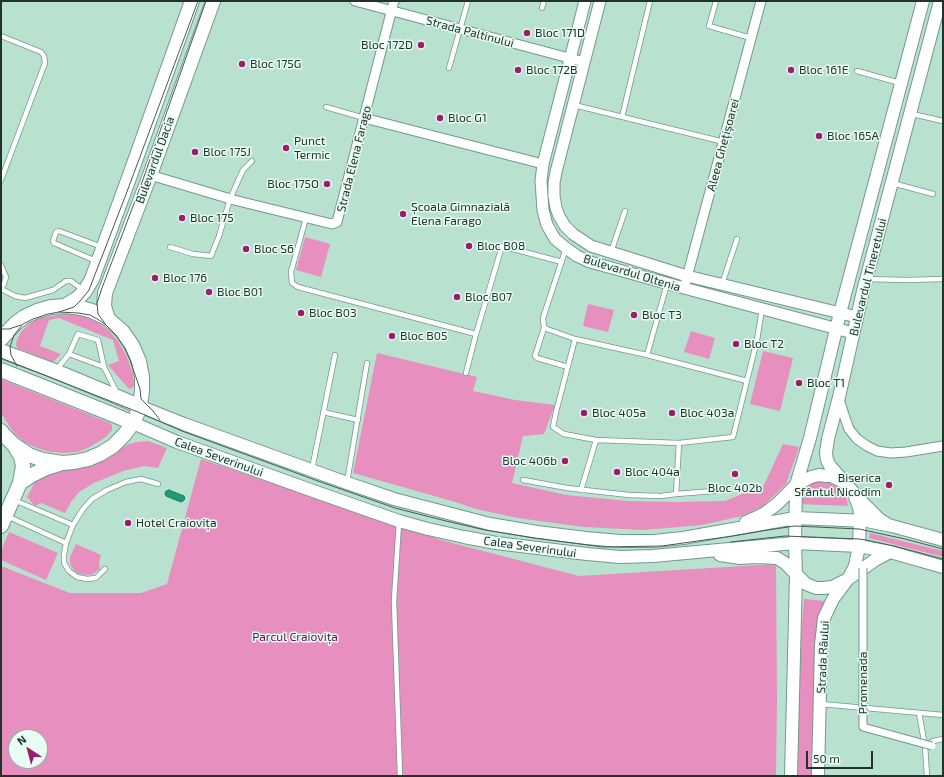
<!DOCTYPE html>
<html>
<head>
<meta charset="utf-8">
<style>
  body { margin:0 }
  #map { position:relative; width:944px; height:777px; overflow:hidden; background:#b8e1cf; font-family:"Exo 2",sans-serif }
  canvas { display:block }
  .frame { position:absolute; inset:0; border:2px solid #23332c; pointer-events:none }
  .north { position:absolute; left:8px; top:729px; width:40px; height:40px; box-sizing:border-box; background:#e8fdf3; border:1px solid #99aca3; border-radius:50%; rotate:324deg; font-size:11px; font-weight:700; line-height:16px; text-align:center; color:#23332c }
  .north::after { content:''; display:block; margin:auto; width:14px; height:18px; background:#9d1c70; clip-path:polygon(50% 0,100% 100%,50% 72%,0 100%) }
  .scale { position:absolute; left:806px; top:751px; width:67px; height:18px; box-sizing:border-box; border:2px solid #23332c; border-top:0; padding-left:5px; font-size:12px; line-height:14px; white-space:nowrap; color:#23332c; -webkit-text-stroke:3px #e8fdf3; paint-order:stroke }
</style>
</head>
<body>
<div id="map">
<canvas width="944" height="777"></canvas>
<div class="frame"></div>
<div class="north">N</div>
<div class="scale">50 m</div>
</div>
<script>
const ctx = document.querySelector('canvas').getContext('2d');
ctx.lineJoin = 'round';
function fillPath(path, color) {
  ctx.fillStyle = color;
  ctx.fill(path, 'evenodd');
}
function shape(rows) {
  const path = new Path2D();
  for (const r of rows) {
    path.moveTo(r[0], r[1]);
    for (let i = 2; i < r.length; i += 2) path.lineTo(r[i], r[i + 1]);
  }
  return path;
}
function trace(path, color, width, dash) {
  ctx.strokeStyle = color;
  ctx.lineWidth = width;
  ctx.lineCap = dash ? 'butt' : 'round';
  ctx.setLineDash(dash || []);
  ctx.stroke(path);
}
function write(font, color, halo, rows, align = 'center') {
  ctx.font = font + ' "Exo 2",sans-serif';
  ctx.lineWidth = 3;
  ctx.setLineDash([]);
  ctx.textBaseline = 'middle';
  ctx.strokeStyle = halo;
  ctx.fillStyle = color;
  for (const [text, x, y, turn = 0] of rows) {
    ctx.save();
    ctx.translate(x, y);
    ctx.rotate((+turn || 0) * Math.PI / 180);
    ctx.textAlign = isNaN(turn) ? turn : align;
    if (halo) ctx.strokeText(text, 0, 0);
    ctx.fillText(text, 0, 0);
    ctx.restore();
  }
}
fillPath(shape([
  [305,237,330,244,321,277,296,270],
  [588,304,614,310,608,332,583,326],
  [64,314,81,315,97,322,108,330,118,341,127,357,133,374,134,386,132,388,129,389,108,365,119,361,113,340,59,318,49,320,40,346,61,354,53,362,17,348,16,345,17,340,21,332,27,326,36,319],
  [691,331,715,338,709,359,684,352],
  [763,351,793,358,780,411,750,404],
  [377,353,477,377,473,391,515,400,555,405,544,434,523,436,512,483,566,495,628,501,677,502,725,501,764,485,783,444,799,447,786,484,763,506,742,516,702,525,643,530,584,527,518,518,476,509,452,501,353,473],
  [1,379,110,423,112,425,112,430,106,437,90,447,78,452,62,453,46,451,34,447,24,442,14,433,6,421,1,413],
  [148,441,167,448,158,468,144,466,123,471,94,483,79,492,71,502,65,513,41,503,35,506,27,497,35,482,41,475,50,472,74,469,90,464,105,457,129,444,137,442],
  [201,459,441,540,579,576,776,564,777,700,776,776,1,776,1,566,70,593,141,593,167,584],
  [16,737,40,737,40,761,16,761],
  [821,479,838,484,846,495,848,506,799,504,802,491,805,487,809,483],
  [9,532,58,553,46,580,1,560,1,551],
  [870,533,943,551,943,557,869,538],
  [76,544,101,555,99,563,100,569,93,574,88,575,79,574,74,570,70,564,70,557],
  [804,599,825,601,819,618,814,776,796,776,800,647]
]), '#e78fbf');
const water = shape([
  [169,490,184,496,185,499,183,501,181,502,166,496,165,494,166,491,169,490]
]);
fillPath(water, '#1c9c76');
trace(water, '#1e7c60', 1);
const service = shape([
  [716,1,709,26,751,38],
  [542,8,544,1],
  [1,36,41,52,44,56,45,63,1,180],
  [449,68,468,1],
  [857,71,900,83],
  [574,105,724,142],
  [326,107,364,118],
  [912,114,943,121],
  [622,117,650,1],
  [892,183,933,194],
  [306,218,291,272,292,283,298,287,476,334],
  [170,247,193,254,211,256,219,236,230,199,243,170,252,161],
  [566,248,543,318,544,328,535,356,537,358,568,367],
  [611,252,625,211],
  [96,261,54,243,53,241,56,232,59,231,102,247],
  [1,265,6,277,4,284,1,289],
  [866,279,907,280,943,279],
  [722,284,737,239],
  [1,289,15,296,25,298,53,290,66,281,71,281,83,290],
  [544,328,575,339,647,355,747,381],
  [575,339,556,412,553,427,564,434,596,440,679,443,733,437,757,340,762,309],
  [69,354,78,334,98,340,104,367],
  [647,355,667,284],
  [57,369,69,354,104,367,117,393],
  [466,373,476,334,502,246,562,262],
  [323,412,358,420],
  [312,469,335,355],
  [523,480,567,488,629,495,661,496,676,494,714,491],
  [347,482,367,363],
  [581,490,596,440],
  [676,494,679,443],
  [14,500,73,525],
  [7,516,66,543],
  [399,522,394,601,400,776],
  [105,569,96,578,87,579,77,577,69,571,64,563,64,554,66,543,73,525,83,509,92,499,107,490,126,482,141,479,158,484],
  [821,704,943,715],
  [919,713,925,746,927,776],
  [927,745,933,741,943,739]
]);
const minor = shape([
  [355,1,584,62],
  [364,118,543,164],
  [150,175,234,200,332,224,337,222,394,1],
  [686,281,761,1],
  [839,399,844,415,849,429,857,439,867,446,877,451,891,453,906,452,943,446]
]);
const tertiary = shape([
  [585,1,543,164,541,181,543,210,547,225,555,239,566,248,577,256,590,262,684,288,853,333],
  [600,1,556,172,554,183,554,196,556,208,559,216,565,226,573,234,591,246,687,276,857,317]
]);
const secondary = shape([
  [139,406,184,424,347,483,394,499,490,524,537,532,586,538,620,541,654,541,683,538,784,520,796,518,867,521,892,526,943,540],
  [133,423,177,442,316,492,399,521,428,529,464,537,496,543,587,554,620,557,653,556,795,543,859,546,890,552,943,567],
  [856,496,879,519,887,524],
  [746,522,755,518,765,513,777,504,796,485,811,477,819,475,826,476,831,476,842,481],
  [720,555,740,558,757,557,777,558,785,563,806,584,816,588,823,588,832,587,848,579,875,560,890,552],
  [791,776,796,575,795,543,796,485,810,438,840,313,923,1],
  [818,776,821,645,824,618,833,599,848,579,855,566,859,546,860,513,859,507,853,492,830,466,827,460,826,453,828,439,839,397,863,291,940,1]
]);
const primary = shape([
  [65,306,78,298,85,291,92,279,130,175,192,1],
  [108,319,104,306,105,293,150,175,213,1],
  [1,339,15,324,24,317,37,311,51,307,65,306,81,308,92,311,108,319,122,331,132,345,139,361,142,377,142,390,141,399,138,412,133,423,124,435,113,446,100,454,88,459,74,462,62,463,43,460,29,455,13,444,5,436,1,431],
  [1,351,55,371,139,406],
  [1,370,109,413,133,423],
  [20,483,32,475,46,468,59,464],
  [1,526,20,483,23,466,21,457,14,445]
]);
trace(service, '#729a89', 6);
trace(minor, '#729a89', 11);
trace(tertiary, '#729a89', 13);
trace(secondary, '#729a89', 14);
trace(primary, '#729a89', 16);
trace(service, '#fff', 4.5);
trace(minor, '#fff', 9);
trace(tertiary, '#fff', 11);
trace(secondary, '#fff', 12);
trace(primary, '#fff', 14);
trace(shape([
  [59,312,74,307,81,300,89,290,125,197,198,1],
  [106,325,98,314,97,303,102,288,141,185,206,1],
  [1,329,9,329,21,325],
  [1,358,138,412,182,431,318,481,395,508,446,521,485,530,535,538,603,547,662,546,733,536,768,530,795,526,859,529,905,539,943,549],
  [17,366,11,355,10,347,14,335,23,324,33,319,48,314,59,312,78,313,90,315,99,320,106,325,116,335,125,349,130,360,140,389,141,399,153,411,160,420],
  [731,542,785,536,859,539,866,540,894,546,943,559]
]), '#445a50', 1);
const pedestrianBridge = shape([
  [863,568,863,727,932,746]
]);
trace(pedestrianBridge, '#729a89', 9, []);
trace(pedestrianBridge, '#fff', 7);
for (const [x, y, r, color] of [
  [527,33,4,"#9d1c70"],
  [421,45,4,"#9d1c70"],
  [242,64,4,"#9d1c70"],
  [518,70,4,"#9d1c70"],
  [791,70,4,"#9d1c70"],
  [440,118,4,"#9d1c70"],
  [819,136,4,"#9d1c70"],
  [286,148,4,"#9d1c70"],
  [195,152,4,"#9d1c70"],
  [327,184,4,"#9d1c70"],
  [403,214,4,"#9d1c70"],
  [182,218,4,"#9d1c70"],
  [469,246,4,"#9d1c70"],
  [246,249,4,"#9d1c70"],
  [155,278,4,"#9d1c70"],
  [209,292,4,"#9d1c70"],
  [457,297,4,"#9d1c70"],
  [301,313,4,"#9d1c70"],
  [634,315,4,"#9d1c70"],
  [392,336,4,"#9d1c70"],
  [736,344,4,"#9d1c70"],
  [799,383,4,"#9d1c70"],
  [584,413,4,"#9d1c70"],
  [672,413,4,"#9d1c70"],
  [565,461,4,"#9d1c70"],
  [617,472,4,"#9d1c70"],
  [735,474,4,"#9d1c70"],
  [889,485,4,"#9d1c70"],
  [128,523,4,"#9d1c70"]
]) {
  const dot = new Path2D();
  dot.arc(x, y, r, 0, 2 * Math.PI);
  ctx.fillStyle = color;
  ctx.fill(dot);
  trace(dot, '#e8fdf3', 1.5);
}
write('12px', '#23332c', '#e8fdf3', [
  ["Strada Paltinului",470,32,15],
  ["Aleea Ghețișoarei",723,145,-75],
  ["Strada Elena Farago",354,159,-76],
  ["Bulevardul Dacia",155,160,-70],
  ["Bulevardul Oltenia",632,273,17],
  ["Bulevardul Tineretului",868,277,-76],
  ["Calea Severinului",219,457,20],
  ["Calea Severinului",530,547,8],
  ["Strada Râului",823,657,-87],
  ["Promenada",863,683,-90]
]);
write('12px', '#23332c', '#e8fdf3', [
  ["Bloc 171D",535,33],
  ["Bloc 172D",413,45,"right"],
  ["Bloc 175G",250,64],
  ["Bloc 172B",526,70],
  ["Bloc 161E",799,70],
  ["Bloc G1",448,118],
  ["Bloc 165A",827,136],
  ["Punct",294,141],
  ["Termic",294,155],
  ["Bloc 175J",203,152],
  ["Bloc 175O",319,184,"right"],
  ["Școala Gimnazială",411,207],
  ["Elena Farago",411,221],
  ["Bloc 175",190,218],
  ["Bloc B08",477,246],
  ["Bloc S6",254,249],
  ["Bloc 176",163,278],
  ["Bloc B01",217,292],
  ["Bloc B07",465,297],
  ["Bloc B03",309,313],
  ["Bloc T3",642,315],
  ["Bloc B05",400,336],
  ["Bloc T2",744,344],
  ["Bloc T1",807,383],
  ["Bloc 405a",592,413],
  ["Bloc 403a",680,413],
  ["Bloc 406b",557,461,"right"],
  ["Bloc 404a",625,472],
  ["Biserica",881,478,"right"],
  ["Sfântul Nicodim",881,492,"right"],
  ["Bloc 402b",735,488,"center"],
  ["Hotel Craiovița",136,523]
], 'left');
write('12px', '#611545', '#e8fdf3', [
  ["Parcul Craiovița",295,637]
]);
</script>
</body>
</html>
